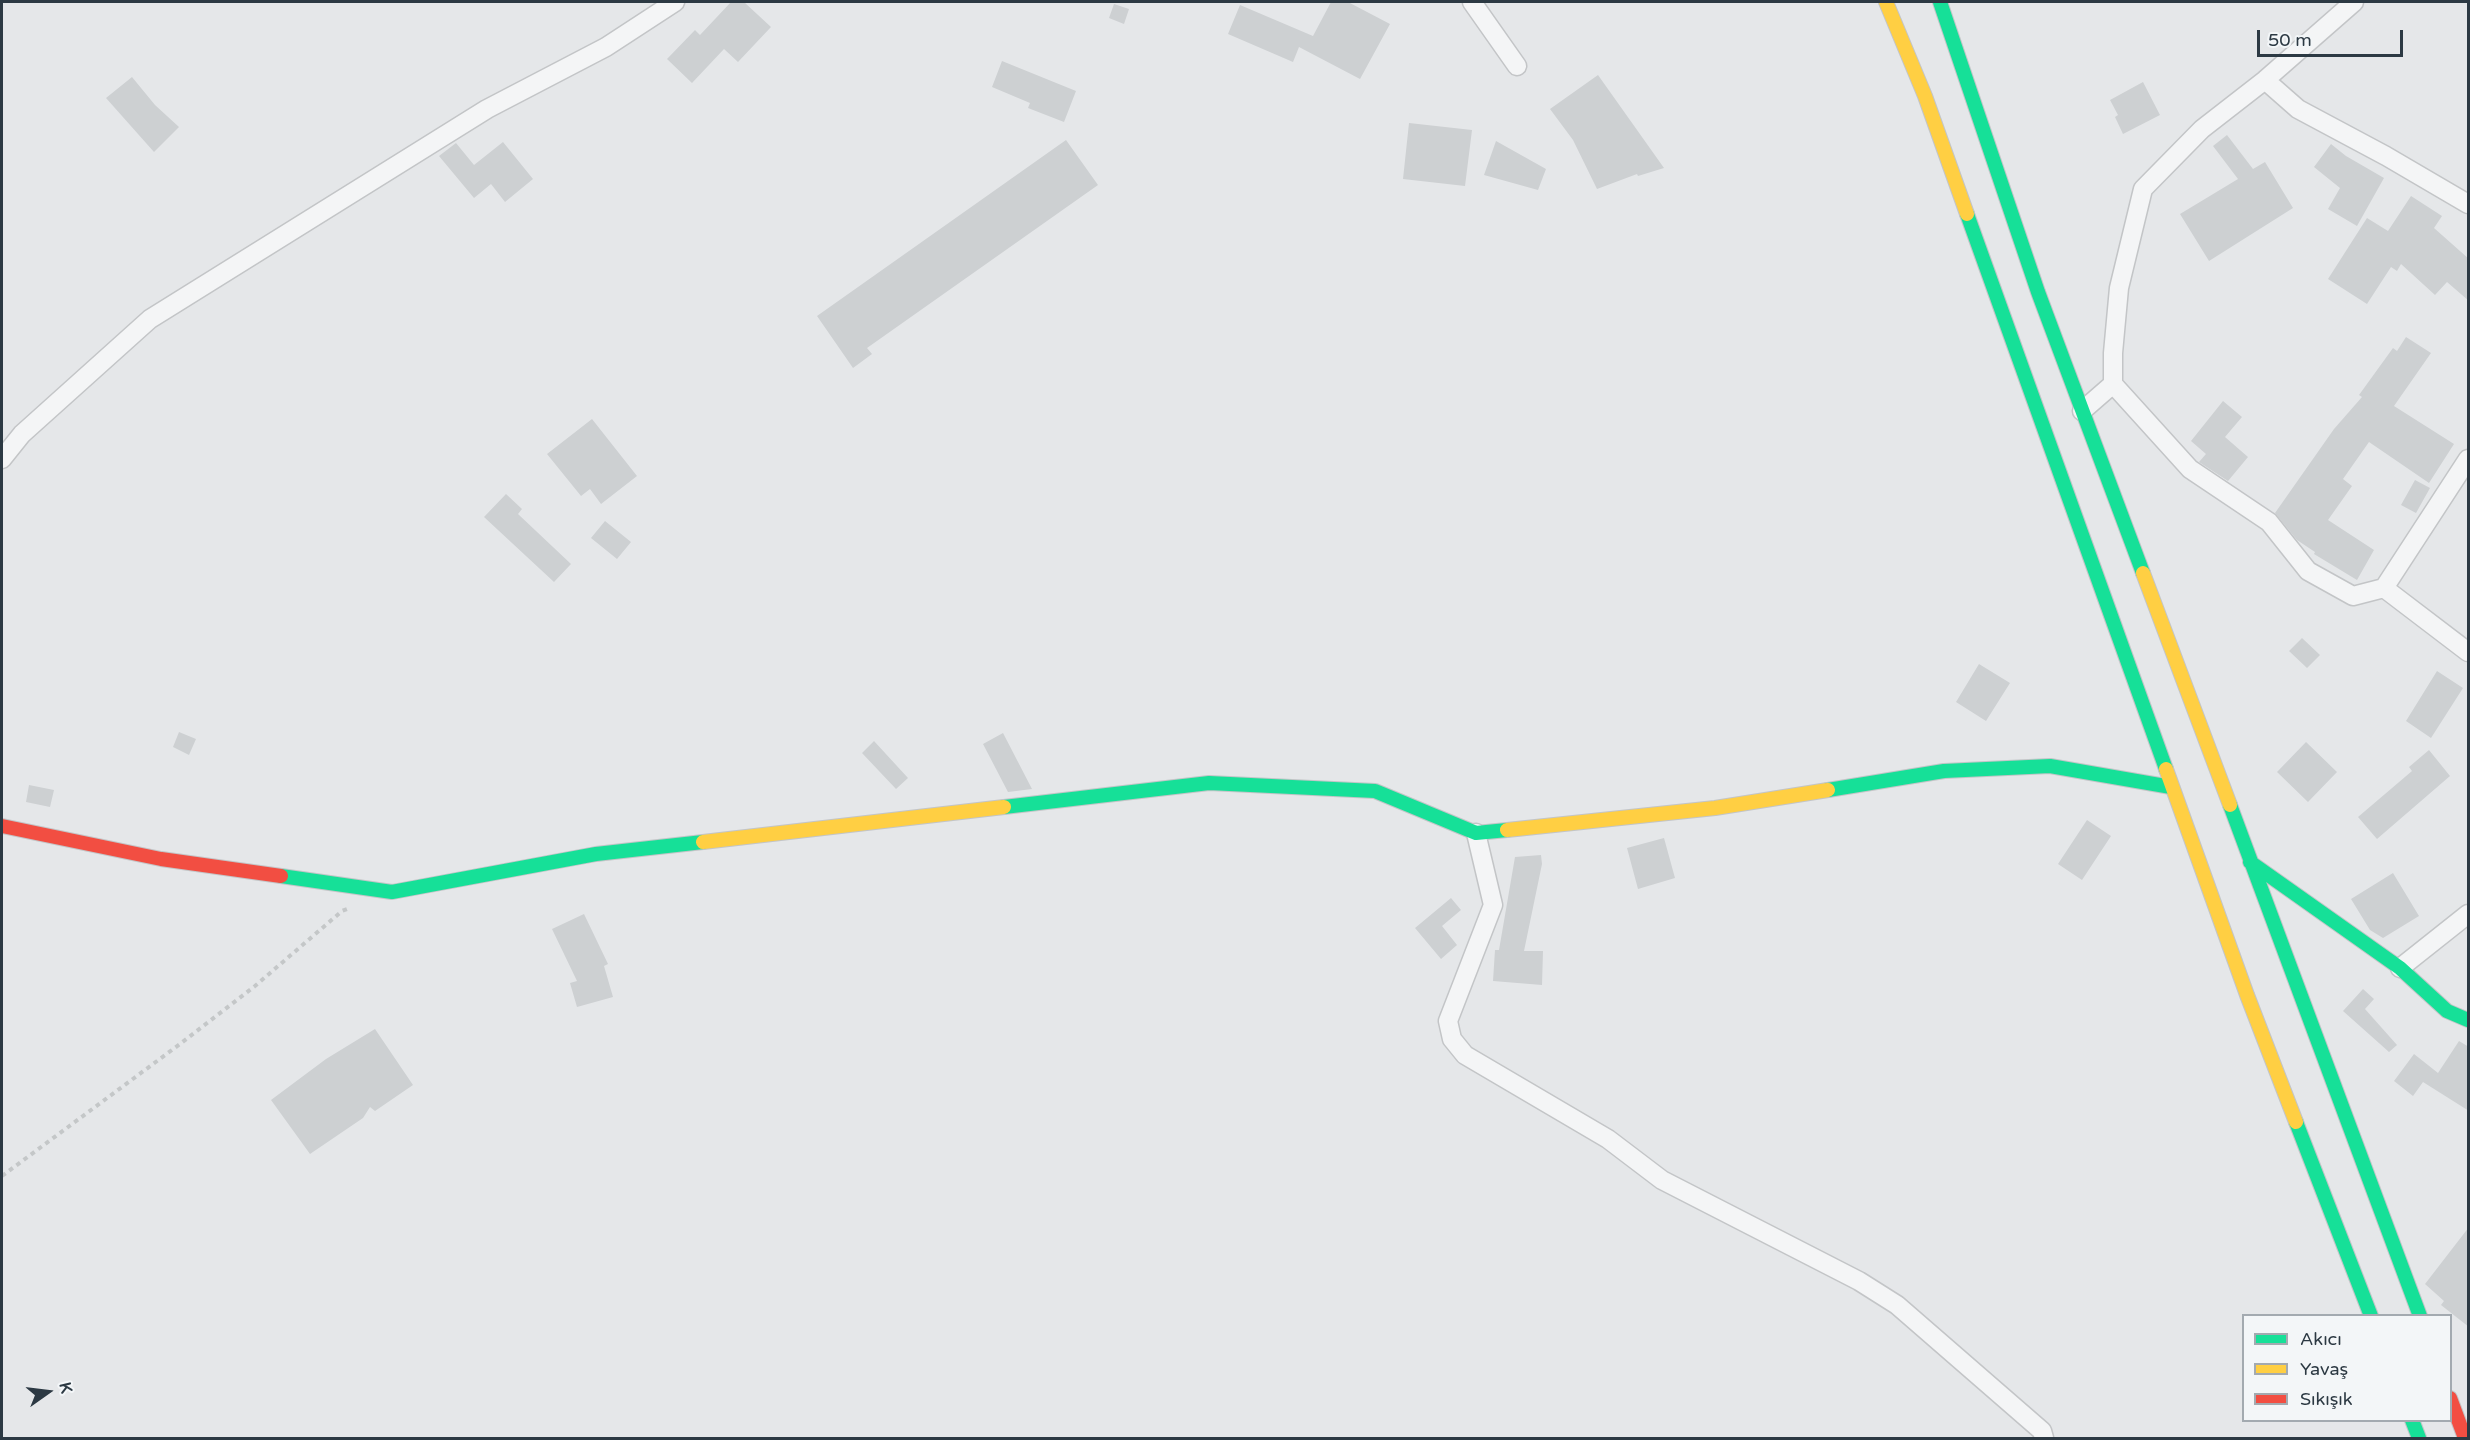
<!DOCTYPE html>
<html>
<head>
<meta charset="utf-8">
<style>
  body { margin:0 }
  #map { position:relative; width:2470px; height:1440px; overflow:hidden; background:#e5e7e9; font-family:"Varela Round",sans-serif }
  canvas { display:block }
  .frame { position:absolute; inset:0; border:3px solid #2c3943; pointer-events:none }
  .legend { position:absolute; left:2242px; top:1314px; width:210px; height:108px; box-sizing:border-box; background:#f3f6f8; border:2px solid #a3aab0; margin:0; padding:8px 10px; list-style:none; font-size:18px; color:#2c3943 }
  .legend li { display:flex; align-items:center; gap:12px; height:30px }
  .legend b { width:30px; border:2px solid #a3aab0 }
  .north { position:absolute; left:18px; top:1362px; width:60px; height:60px; -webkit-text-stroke:4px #f3f6f8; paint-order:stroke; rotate:76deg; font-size:16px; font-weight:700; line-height:24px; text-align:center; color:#2c3943 }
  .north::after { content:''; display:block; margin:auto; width:21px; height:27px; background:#2c3943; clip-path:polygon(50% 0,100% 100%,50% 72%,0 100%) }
  .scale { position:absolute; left:2257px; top:30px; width:146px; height:27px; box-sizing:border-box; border:3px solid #2c3943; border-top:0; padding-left:8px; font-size:18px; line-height:21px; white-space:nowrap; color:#2c3943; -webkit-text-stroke:4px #f3f6f8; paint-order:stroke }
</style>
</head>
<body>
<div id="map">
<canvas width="2470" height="1440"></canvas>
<div class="frame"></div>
<ul class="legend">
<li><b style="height:8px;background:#16e098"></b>Akıcı</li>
<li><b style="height:8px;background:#ffcf43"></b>Yavaş</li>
<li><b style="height:8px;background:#f24e42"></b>Sıkışık</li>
</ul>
<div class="north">K</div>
<div class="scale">50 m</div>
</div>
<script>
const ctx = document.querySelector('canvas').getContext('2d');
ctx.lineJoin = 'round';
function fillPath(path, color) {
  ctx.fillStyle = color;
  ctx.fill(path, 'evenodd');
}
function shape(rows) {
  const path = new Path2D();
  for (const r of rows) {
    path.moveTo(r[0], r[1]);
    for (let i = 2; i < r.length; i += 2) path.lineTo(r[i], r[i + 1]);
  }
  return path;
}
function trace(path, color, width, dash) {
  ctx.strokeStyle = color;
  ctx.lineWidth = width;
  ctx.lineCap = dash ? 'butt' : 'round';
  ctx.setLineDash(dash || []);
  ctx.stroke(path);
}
fillPath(shape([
  [731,2,744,2,771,27,738,62,724,49,692,83,667,59,695,30,700,35],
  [1331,2,1348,2,1390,24,1360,79,1299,47,1293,62,1228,34,1240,5,1313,36],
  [1114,4,1129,9,1124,24,1109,18],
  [1002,61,1076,91,1064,122,1028,108,1030,103,992,87],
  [1598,75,1664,168,1638,176,1637,174,1597,189,1573,140,1550,109],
  [132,77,155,105,179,127,154,152,106,98],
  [2143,82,2160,115,2123,134,2115,117,2118,115,2110,100],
  [1409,123,1472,130,1465,186,1403,179],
  [2227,135,2253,169,2265,162,2293,208,2209,261,2180,214,2238,179,2213,146],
  [1066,140,1098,185,867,348,872,354,853,368,817,316],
  [1496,141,1546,169,1538,190,1484,175],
  [503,142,533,179,505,202,491,184,474,198,439,156,456,143,474,165],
  [2331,144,2346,156,2384,178,2357,226,2328,209,2340,188,2314,167],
  [2411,196,2442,216,2434,228,2469,259,2469,301,2447,282,2435,295,2401,264,2397,271,2391,267,2367,304,2328,279,2367,218,2388,231],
  [2406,337,2431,353,2394,406,2454,444,2429,483,2369,442,2343,479,2352,486,2328,520,2374,550,2357,580,2314,554,2315,552,2297,540,2275,513,2334,429,2362,397,2359,395,2393,348,2397,351],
  [2223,401,2242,417,2225,437,2248,457,2228,481,2199,462,2206,454,2191,441],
  [592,419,637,476,601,504,590,489,581,496,547,454],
  [2415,480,2430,488,2416,513,2401,505],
  [506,494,522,509,518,514,571,564,554,582,484,517],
  [605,521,631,542,617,559,591,538],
  [2302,638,2320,655,2307,668,2289,651],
  [1979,664,2010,683,1986,721,1956,702],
  [2437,671,2463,688,2431,738,2406,721],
  [179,732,196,739,189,755,173,747],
  [1003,733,1032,789,1008,792,983,744],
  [874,741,908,778,896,789,862,753],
  [2306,742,2337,772,2308,802,2277,772],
  [2429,750,2450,776,2377,839,2358,817,2412,771,2409,767],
  [29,785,54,790,50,807,26,802],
  [2087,820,2111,836,2082,880,2058,864],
  [1664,838,1675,878,1638,889,1627,848],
  [1541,855,1542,864,1524,951,1543,951,1542,985,1493,981,1495,950,1499,950,1515,857],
  [2393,873,2419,916,2383,938,2370,930,2351,899],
  [1451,898,1461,910,1442,926,1457,945,1441,959,1415,928],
  [584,914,608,964,604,966,613,997,577,1007,570,983,577,981,552,929],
  [2363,989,2374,999,2365,1009,2397,1045,2389,1052,2343,1011],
  [375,1029,413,1085,375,1111,370,1107,363,1118,310,1154,271,1100,326,1059],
  [2459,1041,2469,1047,2469,1111,2423,1082,2413,1096,2394,1081,2414,1054,2438,1073],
  [2469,1227,2469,1327,2441,1305,2444,1301,2425,1284]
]), '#cdd0d2');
const street = shape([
  [1472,2,1517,66],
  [2265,80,2298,109,2386,156,2468,204],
  [2113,384,2190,469,2269,522,2308,571,2353,596,2384,588,2468,652],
  [2082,411,2113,384,2113,353,2119,288,2143,189,2202,129,2265,80,2354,2],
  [2,459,22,434,150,319,487,109,606,47,675,2],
  [2384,588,2468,459],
  [1476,833,1493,905,1448,1021,1452,1039,1465,1055,1608,1139,1662,1180,1859,1281,1897,1305,2042,1431,2044,1438],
  [2400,968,2468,914]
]);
const fast = shape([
  [1940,2,2038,292,2143,573],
  [1967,214,2166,769],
  [1828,790,1944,771,2050,766,2171,787],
  [2230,805,2420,1316],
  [1004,807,1209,783,1375,791,1476,833,1507,830],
  [2250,862,2400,968,2447,1011,2468,1020],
  [281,876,392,892,596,854,703,842],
  [2296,1122,2371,1316],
  [2412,1420,2419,1438]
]);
const slow = shape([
  [1886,2,1925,96,1967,214],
  [2143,573,2230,805],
  [2166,769,2247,995,2296,1122],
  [1507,830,1715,808,1828,790],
  [703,842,1004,807]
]);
const jam = shape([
  [2,826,161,859,281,876],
  [2450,1398,2465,1438]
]);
trace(street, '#c3c5c7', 21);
trace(fast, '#c3c5c7', 16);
trace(slow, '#c3c5c7', 16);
trace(jam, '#c3c5c7', 16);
trace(shape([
  [2,1176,180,1044,255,986,342,911,350,908]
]), '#c4c7c8', 4, [4.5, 4.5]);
trace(street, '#f4f5f6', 18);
trace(fast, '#16e098', 14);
trace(slow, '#ffcf43', 14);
trace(jam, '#f24e42', 14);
</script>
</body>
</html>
